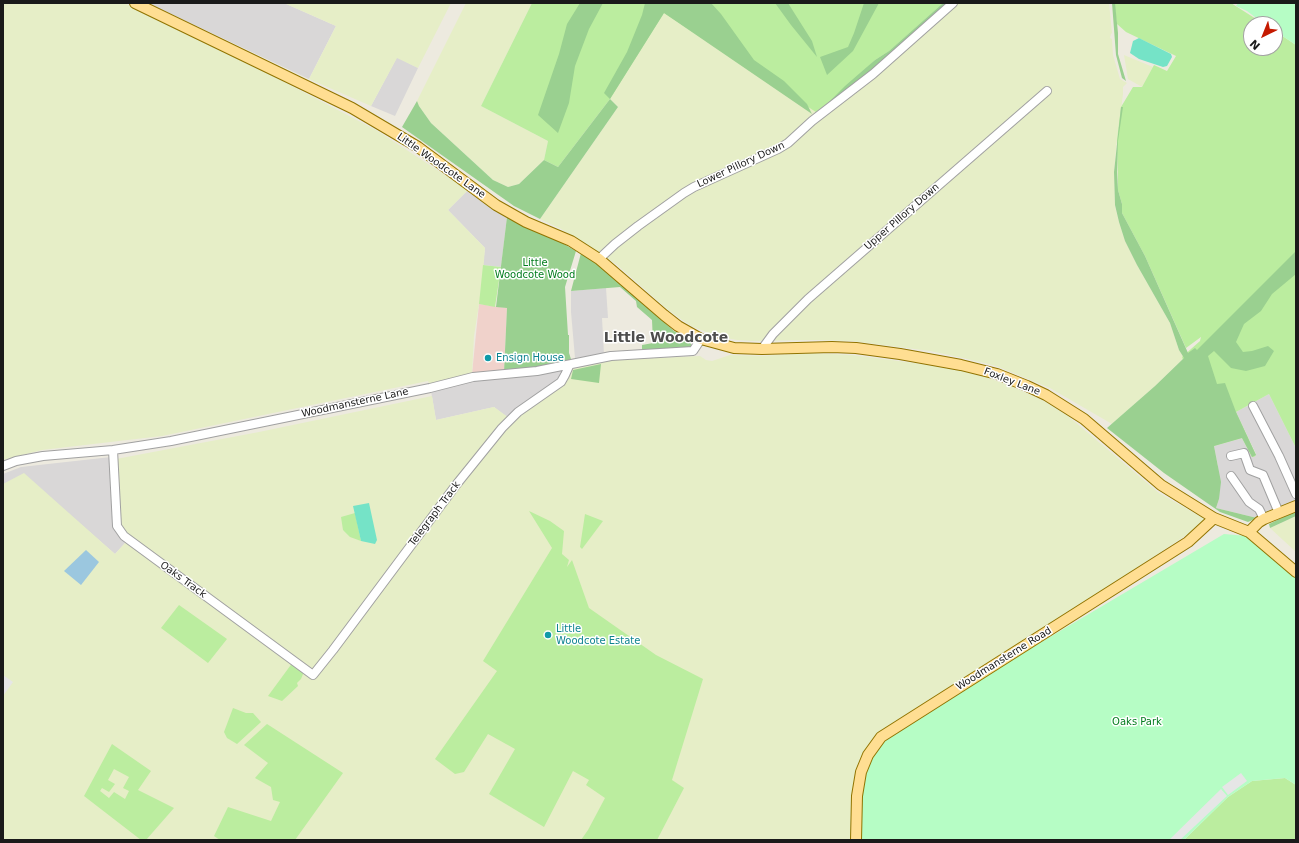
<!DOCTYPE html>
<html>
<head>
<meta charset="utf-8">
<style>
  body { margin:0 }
  #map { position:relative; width:1299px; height:843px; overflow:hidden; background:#edeadf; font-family:"DejaVu Sans",sans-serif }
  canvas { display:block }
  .frame { position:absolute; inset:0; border:4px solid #1a1a1a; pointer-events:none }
  .north { position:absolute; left:1243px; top:16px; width:40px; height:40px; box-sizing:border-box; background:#fff; border:1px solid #a3a3a3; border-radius:50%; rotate:223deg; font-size:11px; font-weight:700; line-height:16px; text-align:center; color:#1a1a1a }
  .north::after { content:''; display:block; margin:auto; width:14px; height:18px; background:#c51a00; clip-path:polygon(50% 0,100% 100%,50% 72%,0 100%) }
</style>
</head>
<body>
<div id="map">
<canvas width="1299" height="843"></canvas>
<div class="frame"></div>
<div class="north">N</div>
</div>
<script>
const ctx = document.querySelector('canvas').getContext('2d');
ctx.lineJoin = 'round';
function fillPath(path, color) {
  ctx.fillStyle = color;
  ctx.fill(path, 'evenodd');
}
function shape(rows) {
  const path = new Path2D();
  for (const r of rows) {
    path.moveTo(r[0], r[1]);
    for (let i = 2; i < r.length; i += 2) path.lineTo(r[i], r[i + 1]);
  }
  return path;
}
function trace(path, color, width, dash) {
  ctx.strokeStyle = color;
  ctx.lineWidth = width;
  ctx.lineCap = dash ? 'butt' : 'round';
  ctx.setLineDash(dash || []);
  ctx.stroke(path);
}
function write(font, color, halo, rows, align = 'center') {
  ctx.font = font + ' "DejaVu Sans",sans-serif';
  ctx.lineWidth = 3;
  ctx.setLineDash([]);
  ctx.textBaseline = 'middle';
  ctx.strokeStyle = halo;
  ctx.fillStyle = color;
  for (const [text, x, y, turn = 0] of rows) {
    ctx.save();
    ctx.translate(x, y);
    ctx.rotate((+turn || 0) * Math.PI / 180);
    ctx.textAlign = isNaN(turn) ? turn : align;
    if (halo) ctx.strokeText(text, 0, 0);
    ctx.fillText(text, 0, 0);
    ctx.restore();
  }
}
fillPath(shape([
  [148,3,284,3,336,26,309,79],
  [397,57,418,68,395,116,371,106],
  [468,190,495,211,499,210,507,217,501,267,483,265,485,248,448,210],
  [606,288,608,318,602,318,604,355,575,358,571,312,571,291],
  [565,369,559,380,508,418,494,407,436,420,431,391,474,381],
  [1269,394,1296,448,1296,502,1257,518,1216,508,1219,499,1218,466,1214,446,1242,438,1252,457,1256,454,1236,412],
  [111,457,119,535,125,543,115,554,71,516,3,484,3,474,21,467]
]), '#d9d7d7');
fillPath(shape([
  [479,304,507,308,504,372,472,374]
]), '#f0d2cb');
fillPath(shape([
  [3,3,124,3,200,38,376,130,468,190,448,210,485,248,482,285,474,336,472,374,430,386,428,381,162,436,42,450,3,460],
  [284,3,451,3,418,68,397,58,371,106,309,79,336,26],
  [466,3,532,3,481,106,548,141,544,160,519,184,508,187,493,180,431,123,419,106,417,101],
  [950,3,1109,3,1112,33,1111,34,1110,38,1112,39,1113,55,1120,79,1127,83,1123,87,1123,94,1117,140,1114,172,1115,206,1119,222,1125,241,1137,265,1170,323,1179,350,1184,358,1155,386,1112,424,1050,388,996,366,963,358,930,351,852,341,816,340,752,341,737,340,720,337,693,327,682,320,667,309,617,265,600,253,561,229,540,219,618,107,610,99,664,13],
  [1124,55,1153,67,1142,87,1128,79],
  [810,353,852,355,922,364,960,370,991,379,1011,386,1044,401,1068,416,1159,493,1203,518,1206,522,881,737,856,840,3,840,3,484,24,473,115,554,125,543,119,525,116,459,259,432,432,396,436,420,494,407,512,420,561,384,568,378,572,369,614,360,700,356,706,360,712,361,730,355,763,356],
  [1296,516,1296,552,1270,528]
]), '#e6eec7');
fillPath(shape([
  [532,3,943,3,889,51,875,60,819,114,664,13,610,99,558,167,544,160,548,141,481,106],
  [1114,3,1231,3,1264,24,1251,24,1251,48,1275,48,1275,31,1296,45,1296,448,1269,394,1236,412,1256,455,1254,457,1252,457,1242,438,1214,446,1182,357,1200,341,1201,337,1186,348,1145,256,1122,213,1122,204,1118,190,1117,140,1121,107,1133,87,1142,87,1154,65,1167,71,1176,56,1126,32,1117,24],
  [483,265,501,267,495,307,479,304],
  [529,511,550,521,564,531,562,554,569,560,567,567,572,560,589,608,656,655,703,679,672,780,684,788,657,840,642,840,639,839,638,840,581,840,588,830,605,798,586,785,589,780,573,771,544,827,489,794,515,749,488,734,464,772,455,774,435,759,497,671,483,661,552,548],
  [355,513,361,541,350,537,343,530,341,517],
  [585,514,603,521,582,549,580,547],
  [179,605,227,639,208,663,161,628],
  [293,662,303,670,303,674,301,679,297,683,298,686,282,701,268,696],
  [233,708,246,713,253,713,261,722,237,744,227,738,224,732],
  [267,724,343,773,295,840,220,840,214,836,228,807,271,821,280,802,273,800,271,787,255,778,268,763,244,745],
  [112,744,151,771,138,790,174,808,146,840,141,840,84,796],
  [114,769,129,777,123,788,129,791,125,799,114,792,109,798,100,791,102,788,109,792,115,784,108,780],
  [1285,778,1296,785,1296,840,1184,840,1228,797,1252,781]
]), '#bbed9f');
fillPath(shape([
  [580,3,603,3,589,29,575,66,569,103,558,133,538,115,559,54,567,24],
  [645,3,711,3,721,14,754,60,784,81,807,104,812,114,664,13,610,99,618,107,540,219,514,206,402,127,417,101,419,106,431,123,493,180,508,187,519,184,544,160,558,167,610,99,604,93,627,52,642,15],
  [775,3,788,3,812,41,817,57,791,25],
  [864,3,879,3,853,51,827,75,820,57,848,47,854,33],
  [943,3,950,3,872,73,821,112,824,107,845,86,875,60,889,51],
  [1112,3,1115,3,1118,33,1118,54,1126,81,1122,78,1116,55],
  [1121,107,1123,107,1118,141,1117,172,1118,190,1122,204,1122,213,1145,256,1188,353,1195,348,1197,350,1296,251,1296,274,1272,294,1261,311,1244,324,1236,342,1243,352,1252,351,1268,346,1274,351,1265,366,1246,371,1231,368,1214,351,1208,356,1217,384,1225,383,1236,412,1256,455,1252,457,1242,438,1214,446,1221,482,1219,499,1216,508,1257,518,1248,522,1220,512,1164,473,1107,428,1155,386,1184,358,1179,350,1170,323,1137,265,1125,241,1119,222,1115,205,1114,172],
  [507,217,555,239,576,251,565,287,568,335,569,335,569,353,572,362,504,372,507,308,496,307],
  [581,253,597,263,674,331,691,342,691,346,688,349,642,351,642,345,653,343,652,320,637,307,636,301,620,287,571,291],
  [601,364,599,383,571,379,573,370],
  [1296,511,1296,516,1270,528,1269,524]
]), '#9ad090');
fillPath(shape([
  [1238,3,1296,3,1296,45,1275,31,1275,24,1264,24,1247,11,1236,6],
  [1224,534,1247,536,1296,575,1296,785,1285,778,1252,781,1228,797,1184,840,856,840,861,772,881,737]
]), '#b6fdc5');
fillPath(shape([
  [1139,38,1171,54,1172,57,1167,66,1163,67,1139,59,1130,53,1133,41],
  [369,503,377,540,375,544,361,541,353,506]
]), '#75e3c7');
fillPath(shape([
  [3,675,13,682,3,696],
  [1241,773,1247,781,1228,795,1222,787],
  [1221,789,1227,796,1180,840,1169,840]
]), '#e6e6e6');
fillPath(shape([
  [86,550,99,562,81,585,64,571]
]), '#9bc7df');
const minor = shape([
  [599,259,615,244,638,226,684,193,694,187,778,149,788,143,812,121,873,74,953,3],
  [762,349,773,334,808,299,1047,91],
  [1253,406,1279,456,1296,494],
  [113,450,117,526,124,536,313,675,333,650,456,485,502,428,518,412,561,382,565,375,569,366],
  [1231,456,1244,453,1250,470,1263,475,1279,513],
  [3,466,16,461,43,456,113,450,171,441,430,388,473,377,537,371,611,356,693,351,701,339],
  [1231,476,1249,502,1259,509,1264,519]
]);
const major = shape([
  [135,3,352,108,418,147,496,205,526,222,571,241,599,259,664,315,678,326,701,339,734,348,762,349,832,347,856,348,900,354,961,365,997,374,1027,386,1046,395,1084,419,1161,485,1214,518,1249,532,1296,572],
  [1249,532,1259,522,1264,519,1296,506],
  [856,840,857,796,861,772,868,755,881,737,1188,542,1214,518]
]);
trace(minor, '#a1a1a1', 10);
trace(major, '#917400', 12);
trace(minor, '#fff', 8);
trace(major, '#ffde92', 10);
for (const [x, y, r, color] of [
  [488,358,4,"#0f9aa8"],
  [548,635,4,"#0f9aa8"]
]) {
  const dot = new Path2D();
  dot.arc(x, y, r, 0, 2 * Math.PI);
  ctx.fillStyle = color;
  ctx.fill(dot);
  trace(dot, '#fff', 1.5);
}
write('10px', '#1a1a1a', '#fff', [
  ["Lower Pillory Down",741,165,-25],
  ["Little Woodcote Lane",441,166,35],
  ["Upper Pillory Down",902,217,-41],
  ["Foxley Lane",1012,382,21],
  ["Woodmansterne Lane",355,403,-12],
  ["Telegraph Track",435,514,-53],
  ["Oaks Track",183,580,36],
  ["Woodmansterne Road",1004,659,-32]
]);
write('10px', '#037d1e', '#fff', [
  ["Little",535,263],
  ["Woodcote Wood",535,275],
  ["Oaks Park",1137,722]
]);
write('10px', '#0d838f', '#fff', [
  ["Ensign House",496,358],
  ["Little",556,629],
  ["Woodcote Estate",556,641]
], 'left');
write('bold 14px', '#4d4d4d', '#fff', [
  ["Little Woodcote",666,338]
]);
</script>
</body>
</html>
